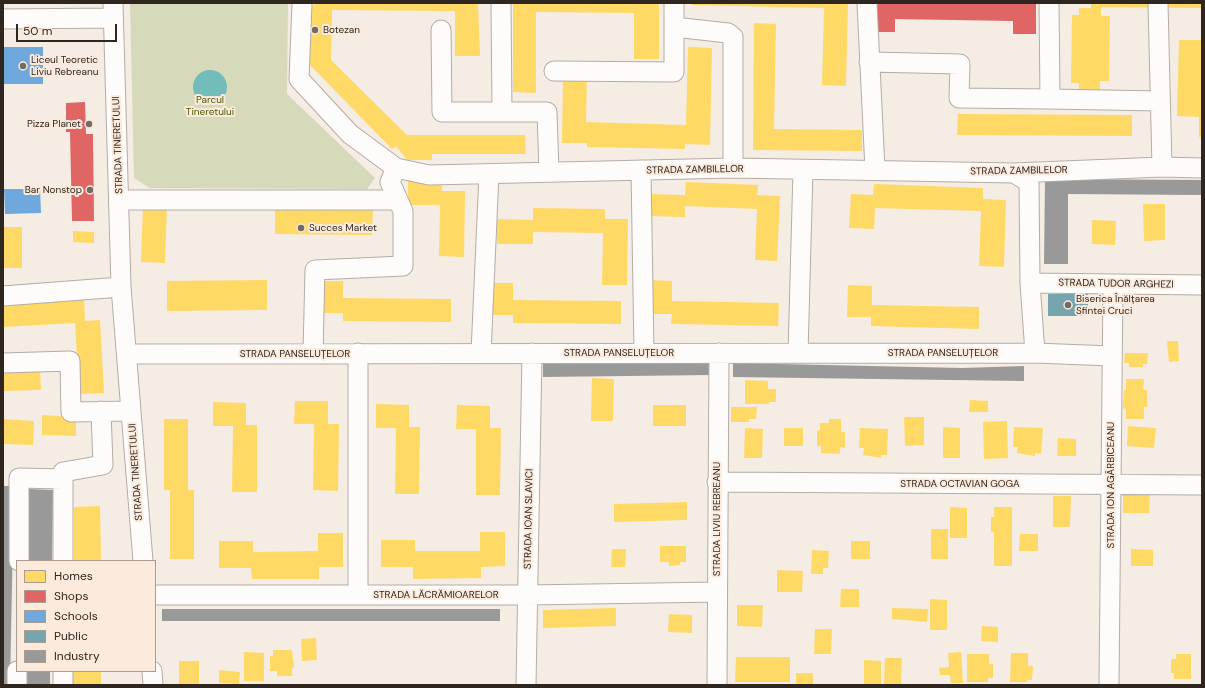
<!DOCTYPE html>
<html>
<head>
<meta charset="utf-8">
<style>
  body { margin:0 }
  #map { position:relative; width:1205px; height:688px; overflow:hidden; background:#f5ece4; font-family:"DM Sans",sans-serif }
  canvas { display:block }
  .frame { position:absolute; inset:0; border:4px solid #2e261f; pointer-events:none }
  .legend { position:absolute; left:16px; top:560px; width:140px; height:112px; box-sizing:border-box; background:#fcebdd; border:1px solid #aa9c91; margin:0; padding:5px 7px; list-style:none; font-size:12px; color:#2e261f }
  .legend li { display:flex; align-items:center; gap:8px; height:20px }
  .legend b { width:20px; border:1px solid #aa9c91 }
  .scale { position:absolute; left:16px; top:24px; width:101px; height:18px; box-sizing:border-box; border:2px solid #2e261f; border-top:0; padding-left:5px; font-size:12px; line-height:14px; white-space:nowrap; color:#2e261f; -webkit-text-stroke:3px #fcebdd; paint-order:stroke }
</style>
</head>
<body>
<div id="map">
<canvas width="1205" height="688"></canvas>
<div class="frame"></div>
<ul class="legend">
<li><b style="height:11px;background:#ffd966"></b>Homes</li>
<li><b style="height:11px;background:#e06666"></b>Shops</li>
<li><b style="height:11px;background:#6fa8dc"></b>Schools</li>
<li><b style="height:11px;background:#76a5af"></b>Public</li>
<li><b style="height:11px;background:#999"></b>Industry</li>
</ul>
<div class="scale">50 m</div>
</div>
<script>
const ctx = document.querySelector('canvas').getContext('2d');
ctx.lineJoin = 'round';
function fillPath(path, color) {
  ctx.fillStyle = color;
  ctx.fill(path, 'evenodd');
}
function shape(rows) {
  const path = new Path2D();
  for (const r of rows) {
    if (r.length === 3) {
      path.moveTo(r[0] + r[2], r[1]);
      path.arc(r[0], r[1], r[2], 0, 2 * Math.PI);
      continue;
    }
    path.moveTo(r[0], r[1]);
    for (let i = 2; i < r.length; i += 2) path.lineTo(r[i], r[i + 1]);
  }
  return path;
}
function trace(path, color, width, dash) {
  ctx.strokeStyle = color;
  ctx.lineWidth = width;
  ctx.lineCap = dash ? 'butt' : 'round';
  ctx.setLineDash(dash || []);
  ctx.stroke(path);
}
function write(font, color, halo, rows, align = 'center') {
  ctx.font = font + ' "DM Sans",sans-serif';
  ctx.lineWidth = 4;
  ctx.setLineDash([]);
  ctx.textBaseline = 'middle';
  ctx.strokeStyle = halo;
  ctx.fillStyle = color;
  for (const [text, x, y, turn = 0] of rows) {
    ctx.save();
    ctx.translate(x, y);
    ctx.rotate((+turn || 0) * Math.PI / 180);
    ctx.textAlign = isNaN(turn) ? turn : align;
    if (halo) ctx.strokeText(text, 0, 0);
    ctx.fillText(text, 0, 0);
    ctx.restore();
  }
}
fillPath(shape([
  [130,3,288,3,287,94,375,178,367,189,150,188,134,178]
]), '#d6d9ba');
fillPath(shape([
  [210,87,17]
]), '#73bcbc');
fillPath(shape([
  [316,3,478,3,480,56,455,56,455,11,332,10,331,60,407,135,525,135,526,154,432,154,432,160,407,160,396,146,392,149,306,61,308,10],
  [513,3,659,3,659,59,634,59,634,13,536,12,536,93,513,92],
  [692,3,848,3,846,86,822,85,824,8,692,5],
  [1091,3,1202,3,1202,8,1101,7,1101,16,1110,16,1109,81,1100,81,1100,91,1079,91,1079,83,1071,83,1072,15,1079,15,1079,8,1091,8],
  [754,23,776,24,774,129,862,130,862,151,753,150],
  [1179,40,1202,40,1202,137,1199,137,1199,117,1177,116],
  [688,47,712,48,710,145,685,144,685,149,587,147,587,143,562,143,563,77,587,77,586,122,686,125],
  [958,114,1132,115,1132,136,957,135],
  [408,179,442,179,442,191,465,191,464,257,439,256,440,205,408,205],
  [686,182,758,185,757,195,780,196,777,261,755,260,757,209,685,206,685,217,648,216,649,194,685,195],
  [874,184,983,188,983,199,1006,200,1004,267,979,266,981,211,875,208,874,229,849,228,851,194,873,195],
  [275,204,373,206,372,235,275,234],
  [1143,204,1165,204,1165,240,1144,241],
  [143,205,167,206,165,263,141,262],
  [533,208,605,209,605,219,628,219,627,285,602,285,603,233,533,232,533,244,497,244,497,219,533,220],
  [1092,220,1116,221,1115,245,1092,244],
  [3,227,22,227,22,268,3,268],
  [73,231,94,232,94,243,73,242],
  [267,280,267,310,167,311,167,281],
  [650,280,672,281,672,301,779,303,778,326,671,324,672,314,649,314],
  [320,281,343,281,343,298,451,299,451,322,343,321,343,313,319,313],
  [490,283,513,283,513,300,621,301,621,324,513,323,513,315,489,315],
  [848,285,872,286,872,305,979,307,979,329,871,326,871,317,847,317],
  [84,298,85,321,100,320,104,393,79,394,75,323,3,327,3,304],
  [1167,341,1178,341,1179,361,1169,362],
  [1125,353,1148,353,1147,364,1143,364,1143,367,1129,367,1129,363,1124,363],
  [40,368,41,390,3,391,3,369],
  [592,378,614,379,613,421,591,421],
  [1126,379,1144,379,1143,390,1147,390,1147,407,1144,407,1144,419,1126,419,1126,409,1123,408,1124,390,1126,390],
  [745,380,768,381,768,389,776,389,776,402,769,402,769,404,745,404],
  [970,400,988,401,988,412,969,412],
  [295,401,328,401,328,424,339,424,338,491,313,490,314,424,294,424],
  [213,402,246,403,246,425,257,425,257,492,232,492,233,426,213,426],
  [376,404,409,405,409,427,420,427,419,494,395,494,396,428,376,428],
  [457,405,490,406,490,428,501,428,500,495,476,495,476,429,456,429],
  [653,405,686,405,686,426,653,426],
  [731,407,757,407,756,419,749,419,749,422,731,422],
  [42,415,76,417,76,436,42,435],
  [904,417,924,417,924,445,905,446],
  [3,419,34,421,33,445,3,444],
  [164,419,188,419,188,490,194,490,194,559,170,559,170,490,164,490],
  [829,419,841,419,841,432,845,432,845,448,840,447,840,454,821,453,821,446,817,446,817,430,820,431,820,423,829,423],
  [1007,421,1008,458,984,459,983,422],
  [1128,426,1156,428,1154,448,1127,446],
  [943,427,960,428,960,458,943,458],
  [1014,427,1043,428,1041,454,1035,453,1035,456,1017,453,1018,447,1013,447],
  [745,428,763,429,762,458,744,458],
  [784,428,803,428,803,446,784,446],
  [860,428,888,429,887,455,881,455,881,458,863,455,864,448,859,448],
  [1058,438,1076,439,1076,456,1057,456],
  [1123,495,1150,495,1149,513,1123,513],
  [1053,496,1071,496,1070,527,1053,527],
  [687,502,687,520,614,522,614,504],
  [100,506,101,561,74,561,74,507],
  [950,507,967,508,967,538,950,538],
  [994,507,1012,507,1012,566,994,566,994,532,991,532,991,517,994,517],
  [931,529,948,529,948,559,931,559],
  [480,532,505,532,505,566,481,567,481,578,413,579,413,567,381,567,381,540,415,540,415,551,480,551],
  [318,533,343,533,343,567,319,567,319,579,252,579,251,568,219,568,219,541,253,541,253,552,318,551],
  [1020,534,1038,534,1038,551,1019,551],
  [851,541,870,541,870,559,851,559],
  [660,546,686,546,686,562,680,562,680,565,669,566,669,562,660,562],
  [612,549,626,549,625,567,611,567],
  [1131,549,1153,550,1153,566,1131,566],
  [812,550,829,551,828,568,823,568,823,574,811,574],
  [777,570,803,571,802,592,777,592],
  [841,589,859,589,859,607,840,607],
  [930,599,947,600,947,630,930,630],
  [737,605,763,605,762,627,737,626],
  [616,608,616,626,543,628,543,610],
  [892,608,928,609,927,622,892,619],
  [669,614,692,615,692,633,668,632],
  [982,626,998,627,998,642,981,641],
  [815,629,832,629,831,654,814,654],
  [316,638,317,660,302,661,301,639],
  [273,650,292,650,294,668,292,668,292,676,277,676,277,671,270,671,270,656,273,656],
  [244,652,264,653,264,681,244,681],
  [961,652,963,683,951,683,950,675,940,675,939,668,949,667,948,653],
  [1011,653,1028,653,1028,666,1033,666,1032,680,1027,680,1027,682,1010,682],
  [967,654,989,654,989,664,993,664,993,678,988,678,988,682,967,682],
  [1176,654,1191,654,1191,679,1174,679,1174,673,1171,673,1171,659,1176,659],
  [736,657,790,657,790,682,735,682],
  [885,658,902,658,901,684,884,684],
  [864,660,881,661,881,685,864,685],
  [179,661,199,661,199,685,179,685],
  [219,670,240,672,239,684,219,683],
  [72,671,101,671,101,685,72,685],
  [796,673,813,673,813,685,796,685]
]), '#ffd966');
fillPath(shape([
  [874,3,1036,3,1036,34,1013,34,1013,21,895,19,895,32,874,32],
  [85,102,86,134,93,134,94,221,72,221,70,132,66,132,66,103]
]), '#e06666');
fillPath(shape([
  [3,47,43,47,43,84,3,84],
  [4,189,40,189,41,213,5,214]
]), '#6fa8dc');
fillPath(shape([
  [1048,294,1088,294,1088,316,1048,316]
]), '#76a5af');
fillPath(shape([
  [1045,179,1202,180,1202,195,1068,194,1068,264,1044,264],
  [711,362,711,375,543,377,543,364],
  [733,363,962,368,1024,366,1024,381,733,377],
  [3,486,14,486,10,685,3,685],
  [29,489,53,490,52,561,27,561],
  [162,609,500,609,500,621,162,621],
  [24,671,50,671,50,685,24,685]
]), '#999');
const minor = shape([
  [113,3,121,287,143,561],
  [302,3,299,79,350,134,396,168,429,175,733,168,1014,173,1162,167,1202,168],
  [501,3,502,112],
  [867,3,875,170],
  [1049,3,1050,99,1160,101],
  [1158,3,1162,167],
  [3,19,113,18],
  [674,27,728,33,733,37,733,168],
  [441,30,442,112,547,112,549,172],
  [869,62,960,64,959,98,1050,99],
  [554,71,674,72,674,3],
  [641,170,644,353],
  [1014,173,1029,182,1030,283,1035,353],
  [120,200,398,200],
  [1030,283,1202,285],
  [3,296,121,287],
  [313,353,315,270,403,266,403,211,390,182,396,168],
  [358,353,358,595],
  [481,353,489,174],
  [798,353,803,170],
  [127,354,1035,353,1112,356],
  [3,363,70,361,71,412,131,411],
  [717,482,1202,485],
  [19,561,19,478,63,479],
  [63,561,63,472,103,465,101,411],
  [155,595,527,595,717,592],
  [152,671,153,685],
  [17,685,17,671],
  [63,685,63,671],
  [526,685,532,353],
  [717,685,719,353],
  [1109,685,1113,285]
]);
trace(minor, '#b4aca5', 21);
trace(minor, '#fefcfb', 19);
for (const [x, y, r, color] of [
  [315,30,4,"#746b64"],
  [23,66,4,"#746b64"],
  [89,124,4,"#746b64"],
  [90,190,4,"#746b64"],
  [301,228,4,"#746b64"],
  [1068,305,4,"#746b64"]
]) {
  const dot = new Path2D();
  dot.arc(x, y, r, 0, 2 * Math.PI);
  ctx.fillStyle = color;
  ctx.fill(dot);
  trace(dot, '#fcebdd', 1.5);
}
write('10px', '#2e261f', '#fcebdd', [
  ["Botezan",323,30],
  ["Liceul Teoretic",31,60],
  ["Liviu Rebreanu",31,72],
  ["Pizza Planet",81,124,"right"],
  ["Bar Nonstop",82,190,"right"],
  ["Succes Market",309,228],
  ["Biserica Înălțarea",1076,299],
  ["Sfintei Cruci",1076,311]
], 'left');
write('10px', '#4d5b08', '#fcebdd', [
  ["Parcul",210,100],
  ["Tineretului",210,112]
]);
write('10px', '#2e261f', '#fcebdd', [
  ["STRADA TINERETULUI",118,145,-92],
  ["STRADA ZAMBILELOR",695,170,-1],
  ["STRADA ZAMBILELOR",1019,171,-1],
  ["STRADA TUDOR ARGHEZI",1116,284,1],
  ["STRADA PANSELUȚELOR",619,353],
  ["STRADA PANSELUȚELOR",943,353],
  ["STRADA PANSELUȚELOR",295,354],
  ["STRADA TINERETULUI",136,472,-94],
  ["STRADA OCTAVIAN GOGA",960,484],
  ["STRADA ION AGÂRBICEANU",1111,485,-90],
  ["STRADA IOAN SLAVICI",529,519,-89],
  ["STRADA LIVIU REBREANU",717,519,-90],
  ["STRADA LĂCRĂMIOARELOR",436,595]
]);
</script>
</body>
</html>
